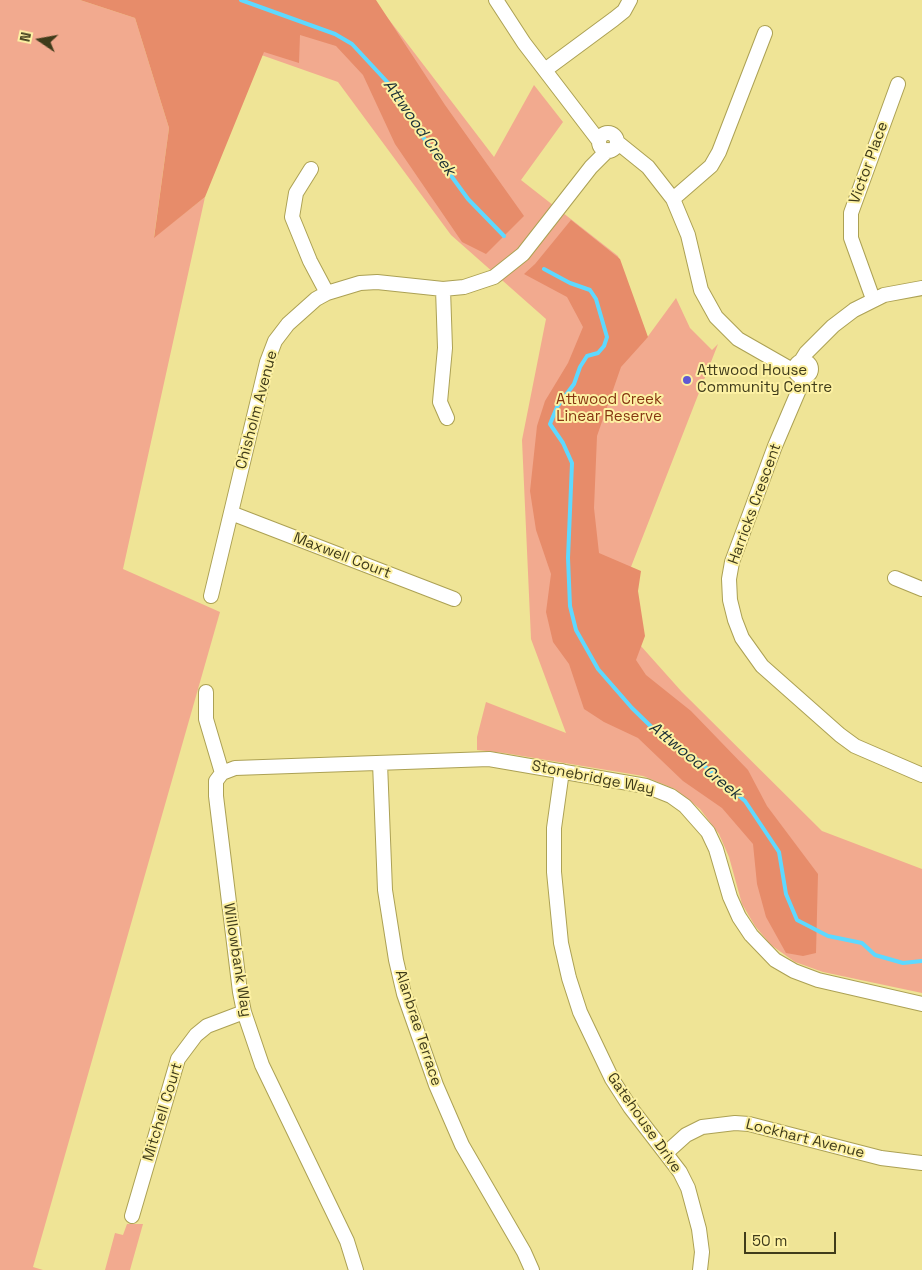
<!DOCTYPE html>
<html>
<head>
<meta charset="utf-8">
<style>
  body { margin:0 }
  #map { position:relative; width:922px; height:1270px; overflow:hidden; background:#efe496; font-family:"Space Grotesk",sans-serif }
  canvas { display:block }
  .north { position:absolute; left:15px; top:15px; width:50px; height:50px; -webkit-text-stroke:4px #fdf1a3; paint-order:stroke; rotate:282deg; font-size:14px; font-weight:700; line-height:20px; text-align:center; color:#3f3b1a }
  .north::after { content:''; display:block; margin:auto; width:18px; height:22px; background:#3f3b1a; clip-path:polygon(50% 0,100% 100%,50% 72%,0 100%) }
  .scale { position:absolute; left:744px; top:1232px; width:92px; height:22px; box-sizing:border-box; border:2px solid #3f3b1a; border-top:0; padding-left:6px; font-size:15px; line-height:18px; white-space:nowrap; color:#3f3b1a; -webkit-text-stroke:4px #fdf1a3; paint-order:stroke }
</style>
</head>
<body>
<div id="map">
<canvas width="922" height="1270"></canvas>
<div class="north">N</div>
<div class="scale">50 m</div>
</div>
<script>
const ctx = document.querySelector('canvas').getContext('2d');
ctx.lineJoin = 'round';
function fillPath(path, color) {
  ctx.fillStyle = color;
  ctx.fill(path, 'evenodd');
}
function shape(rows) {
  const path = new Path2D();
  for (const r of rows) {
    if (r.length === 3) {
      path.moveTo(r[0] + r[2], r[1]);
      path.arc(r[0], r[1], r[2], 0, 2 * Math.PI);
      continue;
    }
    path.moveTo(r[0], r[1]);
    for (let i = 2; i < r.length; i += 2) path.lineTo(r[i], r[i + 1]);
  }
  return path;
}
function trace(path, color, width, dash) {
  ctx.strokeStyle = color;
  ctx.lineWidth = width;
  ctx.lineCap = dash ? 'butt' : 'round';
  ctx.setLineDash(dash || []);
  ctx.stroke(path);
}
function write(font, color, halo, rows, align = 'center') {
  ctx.font = font + ' "Space Grotesk",sans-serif';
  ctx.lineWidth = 4;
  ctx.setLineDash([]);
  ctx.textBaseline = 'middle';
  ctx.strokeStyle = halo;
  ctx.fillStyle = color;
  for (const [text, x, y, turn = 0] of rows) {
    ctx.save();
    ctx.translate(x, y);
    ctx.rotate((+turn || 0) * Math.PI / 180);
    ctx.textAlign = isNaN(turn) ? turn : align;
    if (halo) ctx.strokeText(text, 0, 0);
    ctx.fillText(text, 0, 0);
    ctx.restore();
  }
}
fillPath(shape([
  [0,0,80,0,135,18,169,128,154,237,205,197,123,569,220,612,33,1267,43,1270,0,1270],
  [374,0,494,157,534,85,563,122,521,180,618,256,646,339,676,298,690,328,712,350,718,344,620,595,632,636,682,692,822,831,922,869,922,993,823,972,795,962,771,945,755,926,742,904,729,857,719,834,700,809,675,789,643,776,504,753,477,750,477,737,486,702,566,733,531,639,522,440,546,319,451,235,338,82,250,51],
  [127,1224,143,1224,130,1270,105,1270,115,1233,123,1235]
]), '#f2aa8f');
fillPath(shape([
  [80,0,376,0,445,105,524,216,486,254,462,242,395,144,363,75,336,46,300,35,299,63,264,52,205,197,154,238,169,128,135,18],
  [571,220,620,259,648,337,621,367,597,436,594,508,599,553,641,571,638,591,645,636,636,660,646,675,691,711,748,770,767,806,818,874,816,953,803,956,786,953,766,917,757,884,753,844,722,808,683,781,638,738,604,722,584,709,569,664,553,642,546,612,551,574,536,530,530,491,537,426,545,401,568,363,583,327,567,297,524,274,535,264]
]), '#e78c6a');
trace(shape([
  [241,0,335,34,352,44,391,86,415,126,468,199,504,236],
  [544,269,570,283,590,290,596,299,607,337,604,346,598,353,587,356,580,367,574,384,557,407,550,424,563,443,572,463,568,558,570,606,576,630,598,669,632,708,669,744,695,758,745,801,779,852,786,894,797,920,828,936,862,943,875,955,903,963,922,961]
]), '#5ed9ff', 4);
const minor = shape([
  [496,0,524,43,599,141],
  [545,70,614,19,624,11,630,0],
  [608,142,9],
  [617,142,648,167,673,199,688,235,701,290,716,317,738,339,794,371],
  [311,169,296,193,292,217,310,261,327,293],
  [673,199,711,166,719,152,765,33],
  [443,289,445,348,440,402,447,418],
  [873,299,851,238,851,213,898,84],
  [803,369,8],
  [801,361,806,353,833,326,854,310,884,295,922,288],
  [804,378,775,446,732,562,729,579,730,600,735,620,742,638,762,666,840,735,855,746,922,775],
  [231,513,454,599],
  [895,578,922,589],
  [211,596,267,362,275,341,288,324,316,299,327,293,360,283,377,282,443,289,464,287,494,277,523,254,591,167,608,150],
  [206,692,206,719,222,773,216,781,216,796,240,992,244,1012,262,1065,347,1241,356,1270],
  [380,763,385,890,396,960,404,994,436,1085,462,1145,524,1252,532,1270],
  [562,771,554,828,554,872,561,943,569,978,580,1012,612,1079,630,1107,680,1172,688,1188,699,1229,702,1252,700,1270],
  [222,773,235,768,489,759,646,786,671,796,685,806,708,832,716,849,730,897,739,917,751,935,775,960,794,971,818,980,922,1004],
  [666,1153,686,1135,702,1127,735,1123,749,1124,881,1158,922,1163],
  [132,1216,178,1059,196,1035,207,1026,244,1012]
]);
trace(minor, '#aca154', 16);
trace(minor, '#fff', 14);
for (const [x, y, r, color] of [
  [687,380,5,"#6059d2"]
]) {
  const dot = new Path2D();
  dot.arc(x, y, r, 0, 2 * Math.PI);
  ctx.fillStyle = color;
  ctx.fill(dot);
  trace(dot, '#fdf1a3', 2);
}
write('15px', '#3f3b1a', '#fdf1a3', [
  ["Victor Place",869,163,-70],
  ["Chisholm Avenue",257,410,-75],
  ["Harricks Crescent",755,504,-70],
  ["Maxwell Court",342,556,21],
  ["Stonebridge Way",593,778,11],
  ["Willowbank Way",237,960,81],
  ["Alanbrae Terrace",418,1028,72],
  ["Mitchell Court",163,1112,-73],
  ["Gatehouse Drive",644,1123,55],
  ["Lockhart Avenue",805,1139,14]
]);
write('15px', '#3f3b1a', '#fdf1a3', [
  ["Attwood House",697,371],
  ["Community Centre",697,388]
], 'left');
write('15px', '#863511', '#fdf1a3', [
  ["Attwood Creek",609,400],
  ["Linear Reserve",609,417]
]);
write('italic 16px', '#1a2f36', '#fdf1a3', [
  ["Attwood Creek",419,128,55],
  ["Attwood Creek",695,761,39]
]);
</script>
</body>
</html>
